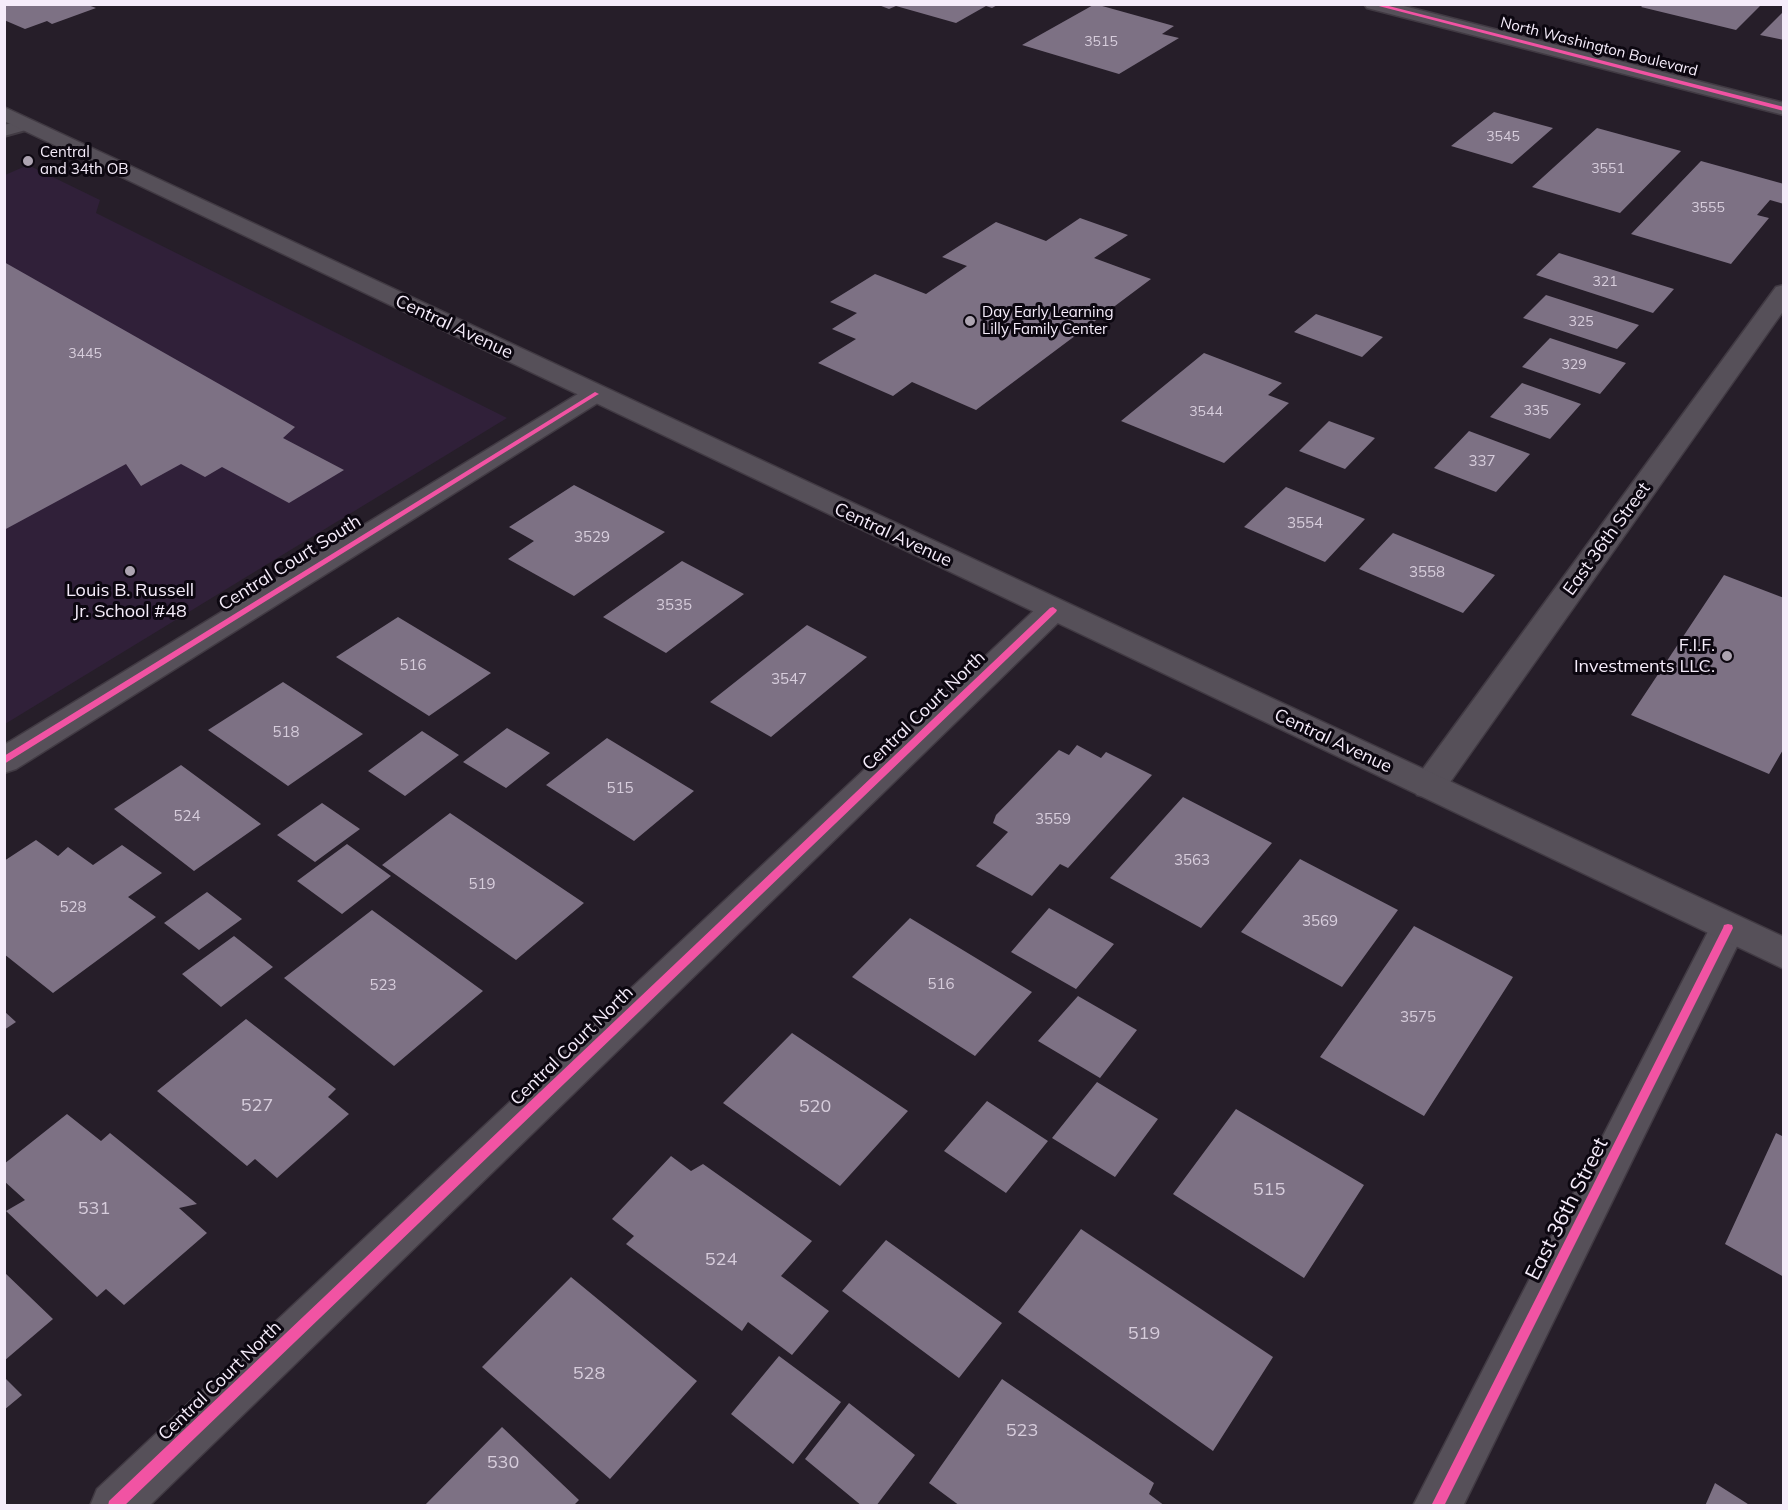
<!DOCTYPE html>
<html>
<head>
<meta charset="utf-8">
<style>
  body { margin:0 }
  #map { position:relative; width:1788px; height:1510px; overflow:hidden; background:#261e29; font-family:Mulish,sans-serif }
  canvas { display:block }
  .frame { position:absolute; inset:0; border:6px solid #f5ecfa; pointer-events:none }
</style>
</head>
<body>
<div id="map">
<canvas width="1788" height="1510"></canvas>
<div class="frame"></div>
</div>
<script>
const ctx = document.querySelector('canvas').getContext('2d');
ctx.lineJoin = 'round';
function fillPath(path, color) {
  ctx.fillStyle = color;
  ctx.fill(path, 'evenodd');
}
function shape(rows) {
  const path = new Path2D();
  for (const r of rows) {
    path.moveTo(r[0], r[1]);
    for (let i = 2; i < r.length; i += 2) path.lineTo(r[i], r[i + 1]);
  }
  return path;
}
function trace(path, color, width, dash) {
  ctx.strokeStyle = color;
  ctx.lineWidth = width;
  ctx.lineCap = dash ? 'butt' : 'round';
  ctx.setLineDash(dash || []);
  ctx.stroke(path);
}
function write(font, color, halo, rows, align = 'center') {
  ctx.font = font + ' Mulish,sans-serif';
  ctx.lineWidth = 6;
  ctx.setLineDash([]);
  ctx.textBaseline = 'middle';
  ctx.strokeStyle = halo;
  ctx.fillStyle = color;
  for (const [text, x, y, turn = 0] of rows) {
    ctx.save();
    ctx.translate(x, y);
    ctx.rotate((+turn || 0) * Math.PI / 180);
    ctx.textAlign = isNaN(turn) ? turn : align;
    if (halo) ctx.strokeText(text, 0, 0);
    ctx.fillText(text, 0, 0);
    ctx.restore();
  }
}
fillPath(shape([
  [28,165,100,200,96,213,507,418,5,724,5,175]
]), '#302039');
fillPath(shape([
  [876,4,999,4,992,8,986,6,956,23,896,6,889,9],
  [1095,4,1174,26,1162,34,1179,38,1119,74,1022,45],
  [1644,4,1762,4,1736,30,1641,7],
  [4,5,88,5,96,8,52,24,47,21,25,29,4,20],
  [1784,11,1784,40,1760,35],
  [1494,112,1553,128,1512,164,1451,146],
  [1597,128,1681,151,1620,213,1532,187],
  [1701,161,1784,184,1784,204,1770,200,1757,215,1769,218,1731,264,1631,234],
  [1080,218,1128,235,1094,258,1151,279,976,410,912,382,893,396,818,363,856,339,832,329,857,313,830,302,875,274,926,294,967,266,942,257,996,222,1046,241],
  [1559,253,1674,289,1653,313,1536,275],
  [4,262,295,427,283,438,344,470,289,503,222,467,205,477,181,464,141,486,126,464,4,530],
  [1546,295,1639,325,1617,349,1523,318],
  [1316,314,1383,337,1362,357,1294,332],
  [1550,338,1626,363,1600,394,1522,367],
  [1204,353,1282,383,1268,395,1289,403,1224,463,1121,421],
  [1522,383,1581,404,1550,439,1490,417],
  [1329,421,1375,438,1345,469,1299,451],
  [1469,431,1530,454,1496,492,1434,468],
  [574,485,665,532,574,596,508,559,534,541,509,527],
  [1286,487,1365,519,1325,562,1244,527],
  [1393,533,1495,575,1463,613,1359,569],
  [682,561,744,594,666,653,603,617],
  [1724,575,1784,598,1784,748,1769,774,1631,715],
  [398,617,491,673,429,716,336,657],
  [807,625,867,657,771,737,710,702],
  [283,682,363,734,288,786,208,730],
  [507,728,550,753,506,788,463,762],
  [422,731,459,755,405,796,368,771],
  [607,738,694,791,634,841,546,785],
  [1077,745,1101,758,1106,752,1152,775,1068,868,1060,864,1032,896,976,866,1008,832,993,823,996,815,1059,750,1069,755],
  [181,765,261,824,194,871,114,809],
  [1183,797,1272,843,1201,928,1110,878],
  [322,803,360,829,315,862,277,835],
  [450,813,584,903,516,960,382,865],
  [36,840,58,856,68,847,93,865,122,845,162,873,128,897,156,917,53,993,4,954,4,861],
  [347,844,391,876,342,914,297,881],
  [1300,859,1398,910,1342,987,1241,932],
  [207,892,242,919,199,950,164,923],
  [1049,908,1114,944,1076,989,1011,952],
  [372,910,483,991,394,1066,284,978],
  [910,918,1032,992,975,1056,852,977],
  [1414,926,1513,977,1424,1116,1320,1057],
  [234,936,273,967,221,1007,182,974],
  [1078,996,1137,1030,1100,1078,1038,1041],
  [4,1011,16,1022,4,1030],
  [246,1019,336,1089,328,1097,349,1114,277,1178,255,1159,247,1166,157,1091],
  [792,1033,908,1111,840,1186,723,1103],
  [1097,1082,1158,1119,1115,1177,1052,1138],
  [987,1101,1048,1141,1006,1193,944,1151],
  [1236,1109,1364,1185,1304,1278,1173,1194],
  [67,1114,101,1141,110,1133,197,1204,179,1208,207,1233,124,1305,106,1289,97,1297,6,1211,25,1200,4,1181,4,1164],
  [1776,1133,1784,1137,1784,1277,1725,1244],
  [671,1156,691,1171,703,1164,812,1241,781,1276,829,1311,792,1355,748,1322,742,1331,626,1244,634,1236,612,1219],
  [1081,1229,1273,1357,1213,1451,1018,1312],
  [886,1240,1002,1323,959,1378,842,1291],
  [4,1272,53,1319,4,1361],
  [571,1277,697,1381,610,1479,482,1367],
  [779,1356,841,1402,793,1464,731,1414],
  [4,1377,22,1395,4,1410],
  [1002,1379,1154,1483,1149,1494,1165,1506,960,1506,929,1483],
  [849,1403,915,1455,876,1506,862,1506,805,1459],
  [502,1427,579,1500,573,1506,424,1506],
  [1715,1483,1751,1506,1705,1506]
]), '#7d7184');
const lane = shape([
  [27,119,36,124,33,128,4,136,4,125,27,119]
]);
const street = shape([
  [1784,285,1784,310,1441,795,1429,798,1417,795,1412,786,1417,777,1776,287,1784,285],
  [595,386,604,389,608,394,604,399,16,769,4,773,4,745,586,389,595,386],
  [1053,600,1064,603,1068,610,1064,617,149,1506,90,1506,97,1489,1042,603,1053,600],
  [1728,914,1741,918,1746,928,1463,1506,1413,1506,1715,918,1728,914]
]);
const secondary = shape([
  [1364,4,1396,4,1784,103,1784,115,1367,8,1364,4],
  [4,107,1784,937,1784,969,4,121,4,107]
]);
trace(lane, '#413a43', 4);
trace(street, '#413a43', 3);
trace(secondary, '#413a43', 3);
fillPath(lane, '#565059');
fillPath(street, '#565059');
fillPath(secondary, '#565059');
fillPath(shape([
  [1371,4,1381,4,1784,107,1784,111,1371,4],
  [595,392,599,394,597,395,4,764,4,756,595,392],
  [1053,607,1057,610,1056,612,124,1506,108,1506,109,1501,1050,608,1053,607],
  [1728,924,1732,925,1733,928,1444,1506,1431,1506,1723,928,1724,925,1728,924]
]), '#f153a3');
for (const [x, y, r, color] of [
  [28,161,6,"#ada4b1"],
  [970,321,6,"#ada4b1"],
  [130,571,6,"#ada4b1"],
  [1727,656,6,"#ada4b1"]
]) {
  const dot = new Path2D();
  dot.arc(x, y, r, 0, 2 * Math.PI);
  ctx.fillStyle = color;
  ctx.fill(dot);
  trace(dot, '#0c0710', 2);
}
write('14px', '#d7cddc', null, [
  ["3515",1101,42],
  ["3545",1503,137],
  ["3551",1608,169],
  ["3555",1708,208],
  ["321",1605,282],
  ["325",1581,322],
  ["3445",85,354],
  ["329",1574,365],
  ["335",1536,411],
  ["3544",1206,412]
]);
write('15px', '#f5ecfa', '#0c0710', [
  ["North Washington Boulevard",1599,47,14]
]);
write('15px', '#f5ecfa', '#0c0710', [
  ["Central",40,152],
  ["and 34th OB",40,169],
  ["Day Early Learning",982,312],
  ["Lilly Family Center",982,329]
], 'left');
write('15px', '#d7cddc', null, [
  ["337",1482,461],
  ["3554",1305,523],
  ["3529",592,537],
  ["3558",1427,572],
  ["3535",674,605],
  ["516",413,665],
  ["3547",789,679],
  ["518",286,732],
  ["515",620,788],
  ["524",187,816],
  ["3559",1053,819],
  ["3563",1192,860],
  ["519",482,884],
  ["528",73,907],
  ["3569",1320,921],
  ["516",941,984],
  ["523",383,985],
  ["3575",1418,1017]
]);
write('18px', '#f5ecfa', '#0c0710', [
  ["Central Avenue",454,327,25],
  ["Central Avenue",893,535,25],
  ["East 36th Street",1607,539,-54],
  ["Central Court South",290,563,-32],
  ["Central Court North",924,711,-44],
  ["Central Avenue",1333,741,25],
  ["Central Court North",572,1046,-44],
  ["Central Court North",220,1381,-44]
]);
write('18px', '#f5ecfa', '#0c0710', [
  ["Louis B. Russell",130,591],
  ["Jr. School #48",130,612],
  ["F.I.F.",1715,646,"right"],
  ["Investments LLC.",1715,667,"right"]
]);
write('18px', '#d7cddc', null, [
  ["527",257,1106],
  ["520",815,1107],
  ["515",1269,1190],
  ["531",94,1209],
  ["524",721,1260],
  ["519",1144,1334],
  ["528",589,1374],
  ["523",1022,1431],
  ["530",503,1463]
]);
write('21px', '#f5ecfa', '#0c0710', [
  ["East 36th Street",1567,1209,-63]
]);
</script>
</body>
</html>
